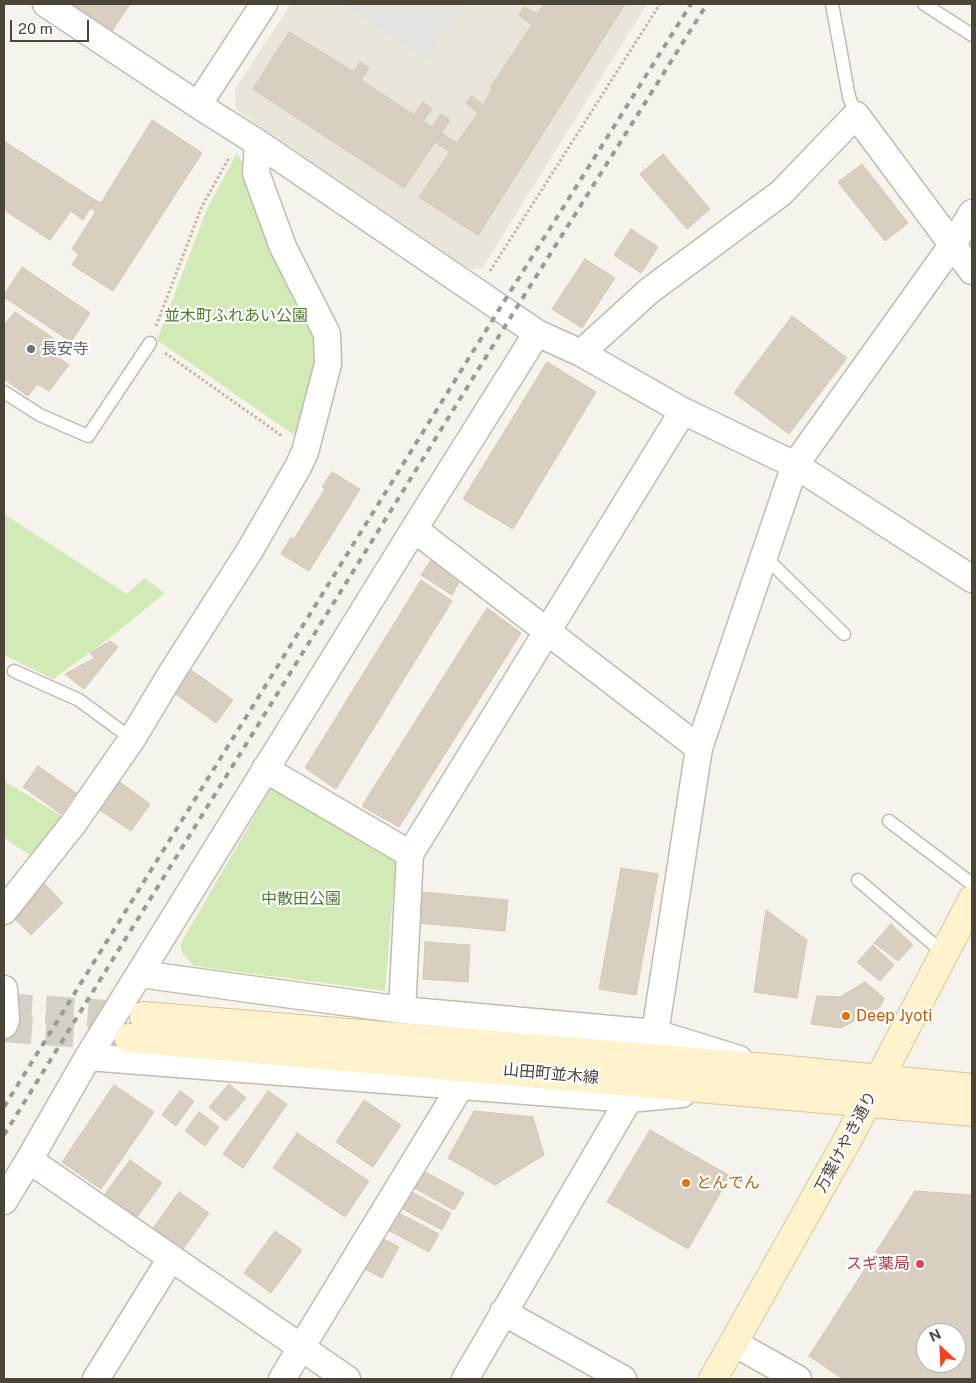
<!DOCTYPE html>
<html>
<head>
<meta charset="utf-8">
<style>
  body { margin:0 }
  #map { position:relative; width:976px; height:1383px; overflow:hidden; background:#f6f3ec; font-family:"Public Sans",sans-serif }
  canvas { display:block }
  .frame { position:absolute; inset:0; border:5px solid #4b4439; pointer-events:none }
  .north { position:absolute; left:916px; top:1323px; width:50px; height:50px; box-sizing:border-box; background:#fff; border:1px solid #b7b4b0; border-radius:50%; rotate:335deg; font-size:14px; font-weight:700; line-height:20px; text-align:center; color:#4b4439 }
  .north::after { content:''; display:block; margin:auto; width:18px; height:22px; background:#fc3f1d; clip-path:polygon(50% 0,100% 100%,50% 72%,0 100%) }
  .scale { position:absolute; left:10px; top:20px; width:79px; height:22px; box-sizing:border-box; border:2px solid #4b4439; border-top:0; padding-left:6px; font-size:15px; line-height:18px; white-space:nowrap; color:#4b4439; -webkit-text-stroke:4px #fff; paint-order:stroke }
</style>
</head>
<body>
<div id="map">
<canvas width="976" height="1383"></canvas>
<div class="frame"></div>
<div class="north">N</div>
<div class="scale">20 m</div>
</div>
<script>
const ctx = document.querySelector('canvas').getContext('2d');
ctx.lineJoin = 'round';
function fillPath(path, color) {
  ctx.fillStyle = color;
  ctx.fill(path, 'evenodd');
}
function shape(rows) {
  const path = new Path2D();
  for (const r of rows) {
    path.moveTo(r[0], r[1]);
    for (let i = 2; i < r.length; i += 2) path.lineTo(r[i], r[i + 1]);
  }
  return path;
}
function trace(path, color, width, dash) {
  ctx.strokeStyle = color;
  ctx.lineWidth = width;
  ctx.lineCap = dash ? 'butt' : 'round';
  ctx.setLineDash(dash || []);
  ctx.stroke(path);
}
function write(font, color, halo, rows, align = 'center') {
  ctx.font = font + ' "Public Sans","Noto Sans JP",sans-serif';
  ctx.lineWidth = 4.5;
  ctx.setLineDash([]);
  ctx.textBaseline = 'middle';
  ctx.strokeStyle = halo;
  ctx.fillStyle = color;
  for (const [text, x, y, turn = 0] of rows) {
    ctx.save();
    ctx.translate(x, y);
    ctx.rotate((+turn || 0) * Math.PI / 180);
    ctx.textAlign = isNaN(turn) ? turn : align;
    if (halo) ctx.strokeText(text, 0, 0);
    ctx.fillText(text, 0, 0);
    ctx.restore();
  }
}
fillPath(shape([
  [291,4,647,4,483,267,471,270,236,110,235,89]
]), '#eae5da');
fillPath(shape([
  [237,153,246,170,317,338,316,368,297,437,157,340,207,209],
  [4,514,127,594,144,578,165,593,111,637,53,679,4,655],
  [4,781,75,824,42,863,4,838],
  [271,788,396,861,385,991,194,966,182,953,181,945,183,939]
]), '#d2eab5');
fillPath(shape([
  [342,4,463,4,427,60]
]), '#e5e3e0');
const building = shape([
  [58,4,130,4,108,37,58,4],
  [544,4,625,4,478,235,419,197,450,152,435,142,441,133,457,143,478,113,466,103,472,96,483,105,492,90,490,88,532,25,519,15,524,7,537,14,544,4],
  [289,32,354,72,360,62,369,68,361,80,414,115,423,102,432,109,423,121,432,127,441,114,450,120,404,188,253,89,289,32],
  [152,120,202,153,113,291,72,265,79,254,72,249,96,211,90,208,95,200,101,203,152,120],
  [4,141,95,200,83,220,71,211,50,240,4,210,4,141],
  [663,154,710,209,687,229,640,174,663,154],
  [862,164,908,223,885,241,838,182,862,164],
  [631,229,658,247,641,273,614,255,631,229],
  [585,259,615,278,582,328,552,309,585,259],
  [22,267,90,313,71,342,4,297,4,295,22,267],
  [15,312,62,344,54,354,69,365,49,391,37,384,28,396,4,379,4,325,15,312],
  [792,316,847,358,789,434,734,393,792,316],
  [547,362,596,392,513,529,463,499,547,362],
  [332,472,360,489,309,571,281,554,291,537,294,539,325,489,322,487,332,472],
  [431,560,461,579,452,595,421,575,431,560],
  [421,580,452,601,336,789,305,768,421,580],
  [487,608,521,633,399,827,362,806,487,608],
  [110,641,118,647,84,689,65,674,95,658,90,653,110,641],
  [187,667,233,700,216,723,170,690,187,667],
  [38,766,76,793,61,814,23,787,38,766],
  [120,782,150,804,131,831,100,810,120,782],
  [621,868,658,874,636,995,599,989,621,868],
  [43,882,63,903,31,935,11,915,43,882],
  [422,892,508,900,505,931,419,923,422,892],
  [766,910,807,940,797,998,754,992,766,910],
  [891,924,913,945,898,961,874,943,891,924],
  [425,942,470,945,468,982,423,979,425,942],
  [873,945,894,965,880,981,857,962,873,945],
  [865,982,884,998,880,1007,841,1028,811,1024,817,996,840,997,865,982],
  [229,1084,246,1098,226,1121,209,1107,229,1084],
  [114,1085,154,1112,101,1189,62,1162,114,1085],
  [180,1091,194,1101,176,1126,162,1115,180,1091],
  [268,1091,287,1104,243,1168,223,1154,268,1091],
  [364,1100,401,1125,373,1167,336,1142,364,1100],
  [474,1111,533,1117,544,1155,495,1185,448,1158,474,1111],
  [199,1112,219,1127,205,1146,185,1131,199,1112],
  [650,1130,730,1176,688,1249,607,1202,650,1130],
  [297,1133,369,1181,345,1217,273,1168,297,1133],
  [130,1160,162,1183,137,1217,105,1194,130,1160],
  [418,1168,464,1193,454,1210,409,1185,418,1168],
  [408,1190,451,1213,442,1230,399,1207,408,1190],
  [915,1191,972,1195,972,1379,843,1379,809,1356,915,1191],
  [926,1333,956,1333,956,1363,926,1363,926,1333],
  [179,1192,209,1213,183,1249,153,1228,179,1192],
  [395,1211,439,1234,429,1252,386,1229,395,1211],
  [275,1231,302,1250,271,1293,244,1273,275,1231],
  [377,1235,399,1247,382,1278,359,1266,377,1235]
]);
fillPath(building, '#d8cfc1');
trace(building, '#d3c7b4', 1);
trace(shape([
  [4,1007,137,1016],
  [4,1028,123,1037]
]), '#d4d0c8', 28, [28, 14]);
const lane = shape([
  [832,4,849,97,856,115],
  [924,4,972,35],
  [4,392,40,415,88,436,150,343],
  [764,556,844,634],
  [14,671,79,700,132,739],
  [889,821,972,884],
  [858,880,945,954]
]);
const street = shape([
  [46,4,198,105,258,143,537,333,581,353,683,411,795,465,972,579],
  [198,105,264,4],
  [581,353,649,291,781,193,856,115,972,271],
  [414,529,699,748],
  [265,769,410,854],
  [4,911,73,824,132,739,171,674,250,550,298,467,305,452,328,364,327,334,283,247,256,173,258,143],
  [140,974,402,1010,655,1033,739,1059],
  [4,989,6,1020,4,1025],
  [402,1010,410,854,683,411],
  [655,1033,699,748,795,465,953,244,972,213],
  [88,1057,629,1099,682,1094],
  [29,1160,347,1379],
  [4,1201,29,1160,88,1057,414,529,537,333],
  [503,1312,623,1379],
  [734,1343,798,1379],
  [96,1379,171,1258],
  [282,1379,460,1087],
  [465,1379,629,1099]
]);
const secondary = shape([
  [144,1016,768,1068,972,1088],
  [129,1038,972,1112],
  [713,1379,848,1139,972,900]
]);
trace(lane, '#c2bbae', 15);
trace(street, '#c2bbae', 29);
trace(secondary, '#d6c79b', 30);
trace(shape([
  [490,271,660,4],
  [156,326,202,206,229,158],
  [165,353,282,436]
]), '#c4b79f', 3, [2.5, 2.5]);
trace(lane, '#fff', 12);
trace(street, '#fff', 26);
trace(secondary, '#fff3cd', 28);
trace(shape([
  [4,1107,500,308,691,4],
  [4,1135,512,315,707,4]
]), '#9a9a9a', 4, [6, 6]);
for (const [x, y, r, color] of [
  [31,349,5,"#6b7280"],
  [846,1016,5,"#e8710a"],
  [686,1183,5,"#e8710a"],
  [920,1264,5,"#e0444e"]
]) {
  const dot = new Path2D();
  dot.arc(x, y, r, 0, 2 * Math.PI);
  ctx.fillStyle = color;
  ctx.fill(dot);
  trace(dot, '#fff', 2);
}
write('16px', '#4a7f2a', '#fff', [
  ["並木町ふれあい公園",236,316],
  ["中散田公園",301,899]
]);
write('16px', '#5b616d', '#fff', [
  ["長安寺",41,349]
], 'left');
write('16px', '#c56008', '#fff', [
  ["Deep Jyoti",856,1016],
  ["とんでん",696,1183]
], 'left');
write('16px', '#4b4439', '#fff', [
  ["山田町並木線",551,1074,5],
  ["万葉けやき通り",846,1142,-62]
]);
write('16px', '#be3a42', '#fff', [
  ["スギ薬局",910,1264]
], 'right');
</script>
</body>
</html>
